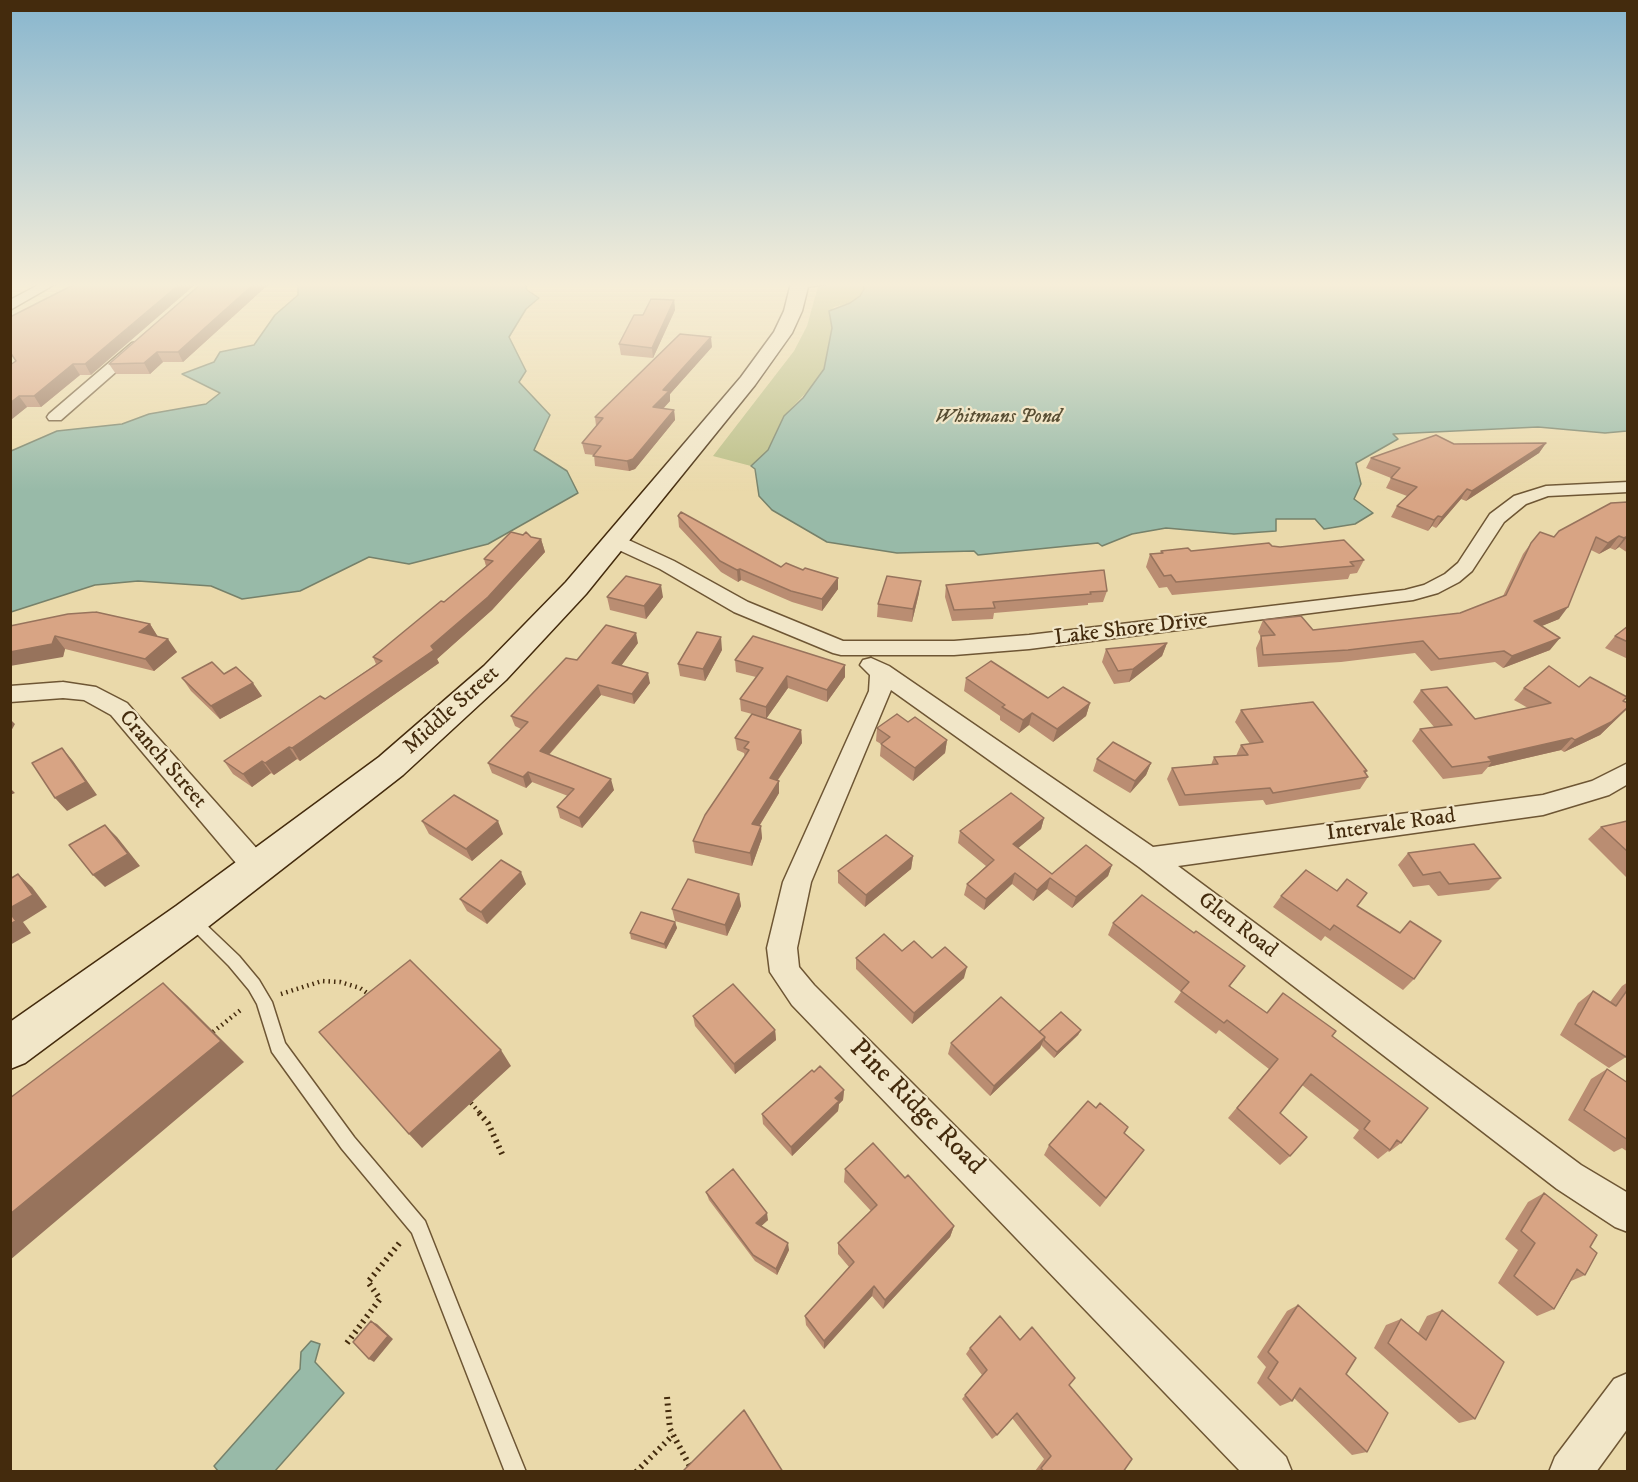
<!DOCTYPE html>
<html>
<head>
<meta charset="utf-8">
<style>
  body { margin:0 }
  #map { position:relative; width:1638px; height:1482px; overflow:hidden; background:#ead9aa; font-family:"IM FELL DW Pica",serif }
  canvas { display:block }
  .frame { position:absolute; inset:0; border:12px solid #442b0d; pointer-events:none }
</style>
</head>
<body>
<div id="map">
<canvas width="1638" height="1482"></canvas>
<div class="frame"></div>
</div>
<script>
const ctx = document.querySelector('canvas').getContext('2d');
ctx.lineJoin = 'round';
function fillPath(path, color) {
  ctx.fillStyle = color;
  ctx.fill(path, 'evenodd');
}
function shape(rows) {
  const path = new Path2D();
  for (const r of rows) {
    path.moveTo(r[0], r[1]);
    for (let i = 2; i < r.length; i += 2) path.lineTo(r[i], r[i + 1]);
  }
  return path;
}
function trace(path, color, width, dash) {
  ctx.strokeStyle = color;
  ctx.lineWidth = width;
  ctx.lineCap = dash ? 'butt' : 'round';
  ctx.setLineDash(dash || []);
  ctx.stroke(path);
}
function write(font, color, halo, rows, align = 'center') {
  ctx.font = font + ' "IM FELL DW Pica",serif';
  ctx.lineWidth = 4.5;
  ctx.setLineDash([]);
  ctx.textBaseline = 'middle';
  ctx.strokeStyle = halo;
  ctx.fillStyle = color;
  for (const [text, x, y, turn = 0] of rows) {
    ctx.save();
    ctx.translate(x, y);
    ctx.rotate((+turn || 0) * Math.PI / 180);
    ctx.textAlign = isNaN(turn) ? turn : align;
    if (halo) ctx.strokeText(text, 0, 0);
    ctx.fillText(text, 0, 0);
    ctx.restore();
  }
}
fillPath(shape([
  [819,283,862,283,864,289,860,296,850,303,834,307,829,314,832,328,829,345,824,369,816,382,784,416,768,450,751,466,713,456,794,351,807,326]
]), '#babe86');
const water = shape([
  [298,283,525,283,527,290,539,298,526,309,509,337,526,371,519,382,550,415,534,450,567,471,578,493,488,544,409,564,369,557,300,591,242,599,211,586,138,581,95,585,11,612,11,451,57,431,122,424,149,414,206,404,220,393,182,374,214,362,220,352,254,345,275,315,298,295,298,283],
  [862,283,1627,283,1627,431,1605,433,1538,427,1393,434,1398,439,1356,463,1361,484,1354,499,1373,513,1355,524,1324,529,1315,519,1276,519,1276,531,1234,534,1166,528,1132,534,1102,546,1098,543,978,555,974,551,897,553,827,542,772,510,759,496,755,469,751,466,768,450,784,416,803,398,824,369,832,328,829,311,850,303,860,296,864,289,862,283],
  [311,1341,320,1344,315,1362,344,1393,275,1471,218,1471,214,1466,300,1369,301,1352,311,1341]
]);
fillPath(water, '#98baa8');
trace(water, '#76816a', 1.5);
const lane = shape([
  [810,283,833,283,800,288,797,286,810,283],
  [193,915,198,917,239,956,259,980,272,1002,285,1043,354,1137,425,1221,459,1307,526,1472,505,1472,412,1233,342,1149,272,1052,257,1004,249,990,229,966,188,925,186,921,188,917,193,915]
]);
const street = shape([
  [42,283,57,283,10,310,10,300,42,283],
  [137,342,144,346,142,349,61,420,49,420,47,417,49,414,132,343,137,342],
  [1628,482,1628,492,1548,496,1526,504,1504,522,1472,571,1459,582,1438,593,1413,600,1029,649,954,655,841,655,833,653,734,612,660,569,608,545,605,541,608,537,615,535,622,537,674,561,748,602,843,641,954,641,1029,635,1405,590,1424,585,1445,574,1458,563,1490,514,1514,496,1546,486,1628,482],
  [871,658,889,666,1153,847,1543,795,1592,781,1628,763,1628,784,1609,795,1543,815,1178,866,1581,1165,1628,1193,1628,1232,1615,1227,1557,1189,1139,867,891,690,811,882,797,948,799,967,814,985,1286,1457,1292,1472,1241,1472,792,1005,770,972,767,948,783,882,869,691,870,675,860,665,863,660,871,658],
  [63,682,96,687,127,703,267,860,271,868,267,876,257,879,247,876,111,715,84,700,63,698,10,702,10,686,63,682],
  [1628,1373,1628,1428,1596,1472,1549,1472,1555,1457,1614,1379,1628,1373]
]);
const secondary = shape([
  [791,283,809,283,802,311,792,333,755,385,586,594,506,680,403,775,204,930,25,1063,10,1069,10,1022,176,906,379,757,484,666,566,582,741,377,774,332,784,311,791,283]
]);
trace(lane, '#6e5634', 3);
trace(street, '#6e5634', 3);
trace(secondary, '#442b0d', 3);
trace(shape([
  [281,994,322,981,340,982,360,988,370,995],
  [213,1032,243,1008],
  [471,1103,481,1114]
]), '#442b0d', 4.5, [1.5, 4]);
trace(shape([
  [479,1113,488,1123,503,1156],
  [347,1343,380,1299,368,1282,402,1240],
  [667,1397,670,1429,693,1472],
  [636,1472,673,1435]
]), '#442b0d', 6, [2, 4.5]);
fillPath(lane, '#f1e6c8');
fillPath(street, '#f1e6c8');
fillPath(secondary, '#f1e6c8');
fillPath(shape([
  [202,283,270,283,183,362,163,362,150,374,116,374,109,364],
  [73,285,91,375,80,375,41,407,27,407,10,420,10,365,16,361],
  [674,300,675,310,653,358,621,355,619,344],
  [712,347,670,394,670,401,663,409,674,410,675,420,635,469,629,471,595,466,594,455,585,454,582,443,596,426,595,417],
  [1546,443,1539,453,1466,501,1461,499,1436,528,1432,526,1428,531,1391,517,1397,506,1407,496,1386,488,1391,478,1366,468,1371,458,1454,444],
  [1628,502,1628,553,1619,547,1615,550,1610,548,1599,554,1591,550,1559,619,1541,626,1550,650,1503,668,1495,662,1431,671,1415,653,1341,662,1258,667,1256,648,1261,637,1258,632,1263,620,1313,630,1460,613,1503,596,1523,554,1531,543,1554,537],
  [678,516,781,567,803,570,838,578,838,589,822,611,792,602,741,580,738,582,721,572,679,527],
  [531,537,541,539,545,552,492,610,437,659,439,663,300,761,297,759,274,775,271,773,252,787,233,774,224,761,325,699,376,664,373,657,444,602,486,566,484,559],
  [1272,546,1364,560,1357,573,1350,574,1348,579,1172,595,1167,587,1159,588,1146,567,1150,554,1160,554,1161,551,1191,551],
  [946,585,1107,591,1103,602,1088,603,1088,605,994,613,993,619,952,621,945,597],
  [919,593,912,622,877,617,878,604],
  [607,597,663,597,646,619,610,610],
  [150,624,158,637,177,652,154,671,65,649,63,657,10,626],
  [1628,626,1628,659,1605,648,1615,636],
  [638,643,621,666,650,683,634,704,601,695,549,755,614,790,582,828,560,818,557,807,568,796,532,782,526,788,492,773,488,763,521,729,515,726,511,716,577,660],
  [1167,643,1162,656,1129,682,1114,684,1102,662,1106,649],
  [722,650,705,681,680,676,678,664],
  [735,660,845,677,827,702,788,688,766,719,801,730,802,743,778,780,779,781,779,793,760,825,762,838,752,866,695,853,693,841,745,757,744,753,737,750,735,738,752,714,741,711,740,699,756,677,736,672],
  [224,674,262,696,220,719,191,691,182,678],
  [966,678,1048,698,1090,703,1086,716,1053,742,1029,725,1019,733,1000,720,1000,716,964,691],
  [1579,687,1627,697,1624,701,1628,708,1600,735,1564,752,1561,750,1488,767,1482,774,1443,779,1412,741,1420,729,1434,727,1413,702,1421,690,1475,719,1528,708,1514,700,1524,688],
  [1241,710,1367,771,1365,774,1368,777,1360,789,1266,805,1263,800,1179,806,1167,779,1172,768,1211,765,1214,757,1236,756,1241,745,1250,744,1235,722],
  [908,722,947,740,945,753,913,781,880,756,881,744,876,741,877,728],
  [1097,759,1151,763,1146,775,1130,793,1093,771],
  [1044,818,1041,829,1018,848,1052,874,1112,865,1108,876,1072,908,1047,889,1033,901,1012,884,984,910,964,895,967,884,986,866,958,843,960,831],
  [422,821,503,834,472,861,429,834],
  [1627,821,1628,877,1626,877,1588,839,1601,827],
  [1408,853,1501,878,1489,890,1438,896,1429,885,1413,887,1398,865],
  [913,856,911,869,865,907,838,883,838,871],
  [526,884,487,924,467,911,460,899],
  [739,894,741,906,727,936,675,921,672,909],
  [1281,896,1399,933,1410,921,1414,979,1403,990,1325,936,1321,941,1273,907],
  [675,922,677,928,666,949,631,939,630,933],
  [1113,923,1237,977,1230,986,1267,1013,1332,1036,1401,1143,1389,1152,1388,1151,1378,1159,1353,1138,1359,1130,1302,1085,1280,1113,1290,1156,1280,1165,1228,1118,1269,1069,1219,1030,1216,1034,1174,1002,1181,992,1108,935],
  [902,951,932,958,964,978,912,1024,856,969,856,958],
  [1628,982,1628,1053,1626,1057,1609,1068,1560,1035,1578,1003,1593,991,1610,1002,1622,986],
  [693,1016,775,1030,776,1040,735,1074,695,1026],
  [1081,1030,1078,1035,1054,1058,1041,1045,1040,1048,990,1096,948,1054,951,1043,1039,1032],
  [1607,1069,1628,1083,1628,1152,1622,1148,1614,1152,1568,1120,1591,1079],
  [814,1072,844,1090,843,1100,839,1104,838,1111,792,1156,763,1124,762,1114],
  [1124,1133,1144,1150,1100,1207,1044,1155,1049,1145],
  [845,1169,905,1178,954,1226,950,1237,883,1309,872,1296,824,1349,806,1325,805,1316,849,1267,838,1254,838,1243,871,1211,844,1182],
  [706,1192,768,1220,761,1226,789,1250,777,1275,755,1261,709,1200],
  [1544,1193,1590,1247,1585,1275,1571,1281,1554,1309,1537,1316,1498,1283,1518,1250,1505,1239,1528,1202],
  [1298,1305,1346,1374,1367,1452,1352,1455,1294,1398,1292,1401,1280,1406,1257,1383,1266,1367,1257,1357,1287,1311],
  [1442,1310,1475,1419,1459,1423,1374,1348,1386,1325,1401,1319,1418,1333,1427,1316],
  [1020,1340,1069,1385,1123,1472,1036,1472,1035,1471,1044,1459,1012,1418,997,1435,992,1439,962,1399,982,1375,966,1354,970,1348]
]), '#ba8d72');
fillPath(shape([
  [181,283,197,283,91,375,85,364],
  [255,283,270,283,183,362,178,352],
  [674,300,675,310,653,358,652,348],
  [711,337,712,347,670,394,670,401,655,417,653,407,663,390],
  [157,352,163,362,150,374,144,363],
  [73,364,80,375,41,407,34,396],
  [19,396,27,407,11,420,10,403],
  [674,410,675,420,635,469,629,471,627,461],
  [1546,443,1539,453,1466,501,1472,491],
  [1467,489,1461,499,1436,528,1442,517],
  [1438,516,1432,526,1428,531,1434,520],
  [1619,536,1610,548,1599,554,1608,543],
  [1628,536,1619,547,1615,550,1624,538],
  [541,539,545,552,492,610,437,659,439,663,300,761,292,748,431,646],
  [740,569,741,580,738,582,737,570],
  [838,578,838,589,822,611,822,599],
  [921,581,919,593,912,622,913,609],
  [661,585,663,597,646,619,644,606],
  [1568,607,1559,619,1525,633,1534,621],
  [150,624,158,637,139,632],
  [636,633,638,643,615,674,612,663],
  [55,636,65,649,63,657,10,666,10,652],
  [721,637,722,650,705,681,703,669],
  [1560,638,1550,650,1503,668,1512,656],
  [168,639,177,652,154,671,145,659],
  [1167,643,1162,656,1129,682,1133,669],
  [845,665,845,677,827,702,827,690],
  [648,673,650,683,634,704,632,694],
  [787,676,788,688,766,719,766,707],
  [253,683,262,696,220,719,211,706],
  [598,685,601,695,543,761,540,751],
  [1090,703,1086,716,1053,742,1057,729],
  [1628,708,1600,735,1564,752,1575,740],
  [1032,713,1029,725,1019,733,1023,720],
  [10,719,15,724,10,733],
  [801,730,802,743,771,790,770,778],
  [1572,738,1561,750,1488,767,1492,761,1488,757],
  [947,740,945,753,913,781,915,768],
  [289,747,297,759,274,775,265,763],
  [62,748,73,761,97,795,67,811,55,798],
  [262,761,271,773,252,787,243,774],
  [1151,763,1146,775,1130,793,1135,781],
  [528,772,532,782,526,788,523,777],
  [611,779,614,790,582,828,579,818],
  [779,781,779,793,753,836,752,824],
  [10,788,15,793,10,795],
  [1044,818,1041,829,1010,855,1013,844],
  [498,821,503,834,472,861,466,849],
  [105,825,117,837,140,866,105,887,93,875],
  [761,826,762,838,752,866,750,853],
  [913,856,911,869,865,907,866,895],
  [1112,865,1108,876,1072,908,1076,897],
  [521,872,526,884,487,924,481,912],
  [1015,873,1012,884,984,910,986,899],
  [18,874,32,887,47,907,23,922,31,933,10,945,10,908],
  [1050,878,1047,889,1033,901,1037,890],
  [739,894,741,906,727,936,725,925],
  [675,922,677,928,666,949,664,944],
  [967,967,964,978,912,1024,914,1013],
  [163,983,187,1005,244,1062,10,1260,10,1214],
  [775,1030,776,1040,735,1074,734,1064],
  [1081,1030,1078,1035,1054,1058,1057,1052],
  [1045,1037,1040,1048,990,1096,994,1086],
  [501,1050,511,1066,422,1148,409,1134],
  [844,1090,843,1100,839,1104,838,1111,792,1156,791,1147,835,1098],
  [767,1213,768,1220,757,1230,756,1223],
  [954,1226,950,1237,883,1309,885,1300],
  [788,1243,789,1250,777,1275,776,1269],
  [874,1286,872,1296,824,1349,824,1341],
  [371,1321,377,1324,393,1339,374,1362,369,1359]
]), '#97735c');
const building = shape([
  [73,283,181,283,85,364,73,364,34,396,19,396,10,403,10,365,16,361,10,352,10,317,73,285,73,283],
  [202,283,255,283,178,352,157,352,144,363,109,364,202,283],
  [651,299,674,300,652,348,619,344,634,315,643,315,651,299],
  [680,334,711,337,663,390,669,391,653,407,674,410,633,459,627,461,593,456,601,446,582,443,603,418,595,417,680,334],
  [1436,435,1454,444,1546,443,1472,491,1467,489,1442,517,1438,516,1434,520,1397,506,1417,487,1391,478,1400,468,1371,458,1436,435],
  [1628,502,1628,536,1624,538,1619,536,1608,543,1596,537,1568,607,1534,621,1560,638,1512,656,1504,651,1439,659,1423,641,1348,650,1263,655,1261,636,1275,635,1263,620,1301,616,1313,630,1460,613,1506,595,1531,543,1540,532,1554,537,1559,531,1611,503,1628,502],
  [681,512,781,567,786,563,803,570,805,568,838,578,822,599,791,591,740,569,737,570,720,561,678,516,681,512],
  [511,532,523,535,526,532,531,537,541,539,488,597,431,646,434,650,292,748,289,747,265,763,262,761,243,774,224,761,320,696,325,699,382,661,373,657,441,601,444,602,493,561,484,559,511,532],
  [1344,540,1364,560,1350,562,1354,566,1176,582,1171,575,1164,576,1150,554,1163,553,1161,551,1188,548,1191,551,1269,543,1272,546,1280,547,1344,540],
  [1104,570,1107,591,1090,592,1091,594,993,602,995,608,954,610,946,585,1104,570],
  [626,576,661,585,644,606,607,597,626,576],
  [887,576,921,581,913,609,878,604,887,576],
  [96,612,150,624,139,632,168,639,145,659,55,636,52,644,10,652,10,626,68,614,96,612],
  [606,625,636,633,612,663,648,673,632,694,598,685,540,751,611,779,579,818,557,807,574,789,528,772,523,777,488,763,528,722,511,716,566,658,577,660,606,625],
  [1628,626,1628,642,1615,636,1628,626],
  [697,632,721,637,703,669,678,664,697,632],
  [753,636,845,665,827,690,787,676,766,707,740,699,763,668,735,660,753,636],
  [1167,643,1133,669,1118,671,1106,649,1167,643],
  [991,661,1048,698,1063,687,1090,703,1057,729,1032,713,1023,720,1002,707,1005,705,966,678,991,661],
  [212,662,224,674,236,667,253,683,211,706,182,678,212,662],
  [1549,666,1579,687,1590,677,1627,697,1623,701,1628,703,1628,707,1611,722,1575,740,1572,738,1488,757,1492,761,1452,767,1420,729,1452,725,1421,690,1447,687,1475,719,1551,703,1524,688,1549,666],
  [1313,702,1367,771,1364,771,1368,777,1273,793,1270,788,1185,795,1172,768,1218,764,1214,757,1248,755,1241,745,1263,742,1241,710,1313,702],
  [752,714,801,730,770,778,779,781,752,824,761,826,750,853,693,841,705,815,749,750,744,748,749,742,735,738,752,714],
  [897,714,908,722,915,717,947,740,915,768,881,744,890,737,877,728,897,714],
  [1113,742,1151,763,1135,781,1097,759,1113,742],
  [62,748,86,782,55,798,32,763,62,748],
  [1011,793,1044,818,1013,844,1052,874,1086,845,1112,865,1076,897,1050,878,1037,890,1015,873,986,899,967,884,994,860,960,831,1011,793],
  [454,795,498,821,466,849,422,821,454,795],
  [1627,821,1628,821,1628,852,1601,827,1627,821],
  [105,825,128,854,93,875,69,845,105,825],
  [886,835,913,856,866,895,838,871,886,835],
  [1474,844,1501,878,1449,884,1440,872,1423,875,1408,853,1474,844],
  [501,860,521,872,481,912,460,899,501,860],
  [1306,870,1337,891,1347,879,1367,893,1357,906,1400,933,1410,921,1441,941,1414,979,1334,925,1330,930,1281,896,1306,870],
  [18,874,33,895,10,908,10,879,18,874],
  [688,879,739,894,725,925,672,909,688,879],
  [1142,895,1194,933,1196,931,1245,966,1229,986,1267,1013,1283,993,1336,1031,1332,1036,1428,1108,1401,1143,1397,1140,1390,1150,1364,1129,1370,1121,1311,1074,1280,1113,1307,1137,1290,1156,1237,1108,1278,1059,1227,1020,1224,1023,1181,991,1189,982,1113,923,1142,895],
  [641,912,675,922,664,944,630,933,641,912],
  [10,913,16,921,10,924,10,913],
  [884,934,902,951,914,941,932,958,945,947,967,967,914,1013,856,958,884,934],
  [410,960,501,1050,409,1134,319,1032,410,960],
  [163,983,221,1041,10,1214,10,1098,163,983],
  [733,984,775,1030,734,1064,693,1016,733,984],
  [1628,989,1628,1053,1626,1057,1575,1024,1593,991,1616,1006,1628,989],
  [1001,997,1045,1037,994,1086,951,1043,1001,997],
  [1061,1012,1081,1030,1057,1052,1044,1040,1045,1037,1039,1032,1061,1012],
  [820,1066,844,1090,835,1098,839,1101,791,1147,762,1114,812,1070,814,1072,820,1066],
  [1607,1069,1628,1083,1628,1140,1584,1110,1607,1069],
  [1088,1101,1096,1108,1100,1103,1128,1127,1124,1133,1144,1150,1106,1198,1049,1145,1088,1101],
  [873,1143,905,1178,908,1175,954,1226,885,1300,874,1286,824,1341,805,1316,854,1262,838,1243,877,1205,845,1169,873,1143],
  [733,1169,767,1213,756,1223,788,1243,776,1269,753,1255,706,1192,733,1169],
  [1544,1193,1597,1235,1590,1247,1597,1253,1585,1275,1577,1269,1554,1309,1514,1276,1535,1243,1521,1231,1544,1193],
  [1298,1305,1356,1358,1346,1374,1388,1413,1367,1452,1300,1388,1292,1401,1268,1378,1278,1362,1268,1352,1298,1305],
  [1442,1310,1504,1362,1475,1419,1388,1343,1401,1319,1426,1340,1442,1310],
  [1000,1316,1020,1340,1032,1327,1075,1378,1069,1385,1132,1459,1123,1472,1044,1472,1041,1468,1051,1456,1017,1413,997,1435,965,1395,987,1370,970,1348,1000,1316],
  [371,1321,388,1336,369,1359,353,1342,371,1321],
  [744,1410,783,1472,682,1472,744,1410]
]);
fillPath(building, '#d8a484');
trace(building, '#97735c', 1.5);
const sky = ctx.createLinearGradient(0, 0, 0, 491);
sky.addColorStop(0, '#88b6ce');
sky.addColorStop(0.58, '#f6eed9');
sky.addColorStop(1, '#f6eed900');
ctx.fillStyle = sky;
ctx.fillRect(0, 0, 1638, 491);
write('italic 20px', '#594f34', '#f1e6c8', [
  ["Whitmans Pond",998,418]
]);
write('22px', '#442b0d', '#f1e6c8', [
  ["Lake Shore Drive",1131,630,-7],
  ["Middle Street",452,711,-42],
  ["Cranch Street",162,760,49],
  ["Intervale Road",1391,826,-8],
  ["Glen Road",1237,926,37]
]);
write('27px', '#442b0d', '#f1e6c8', [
  ["Pine Ridge Road",916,1108,45]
]);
</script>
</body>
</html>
